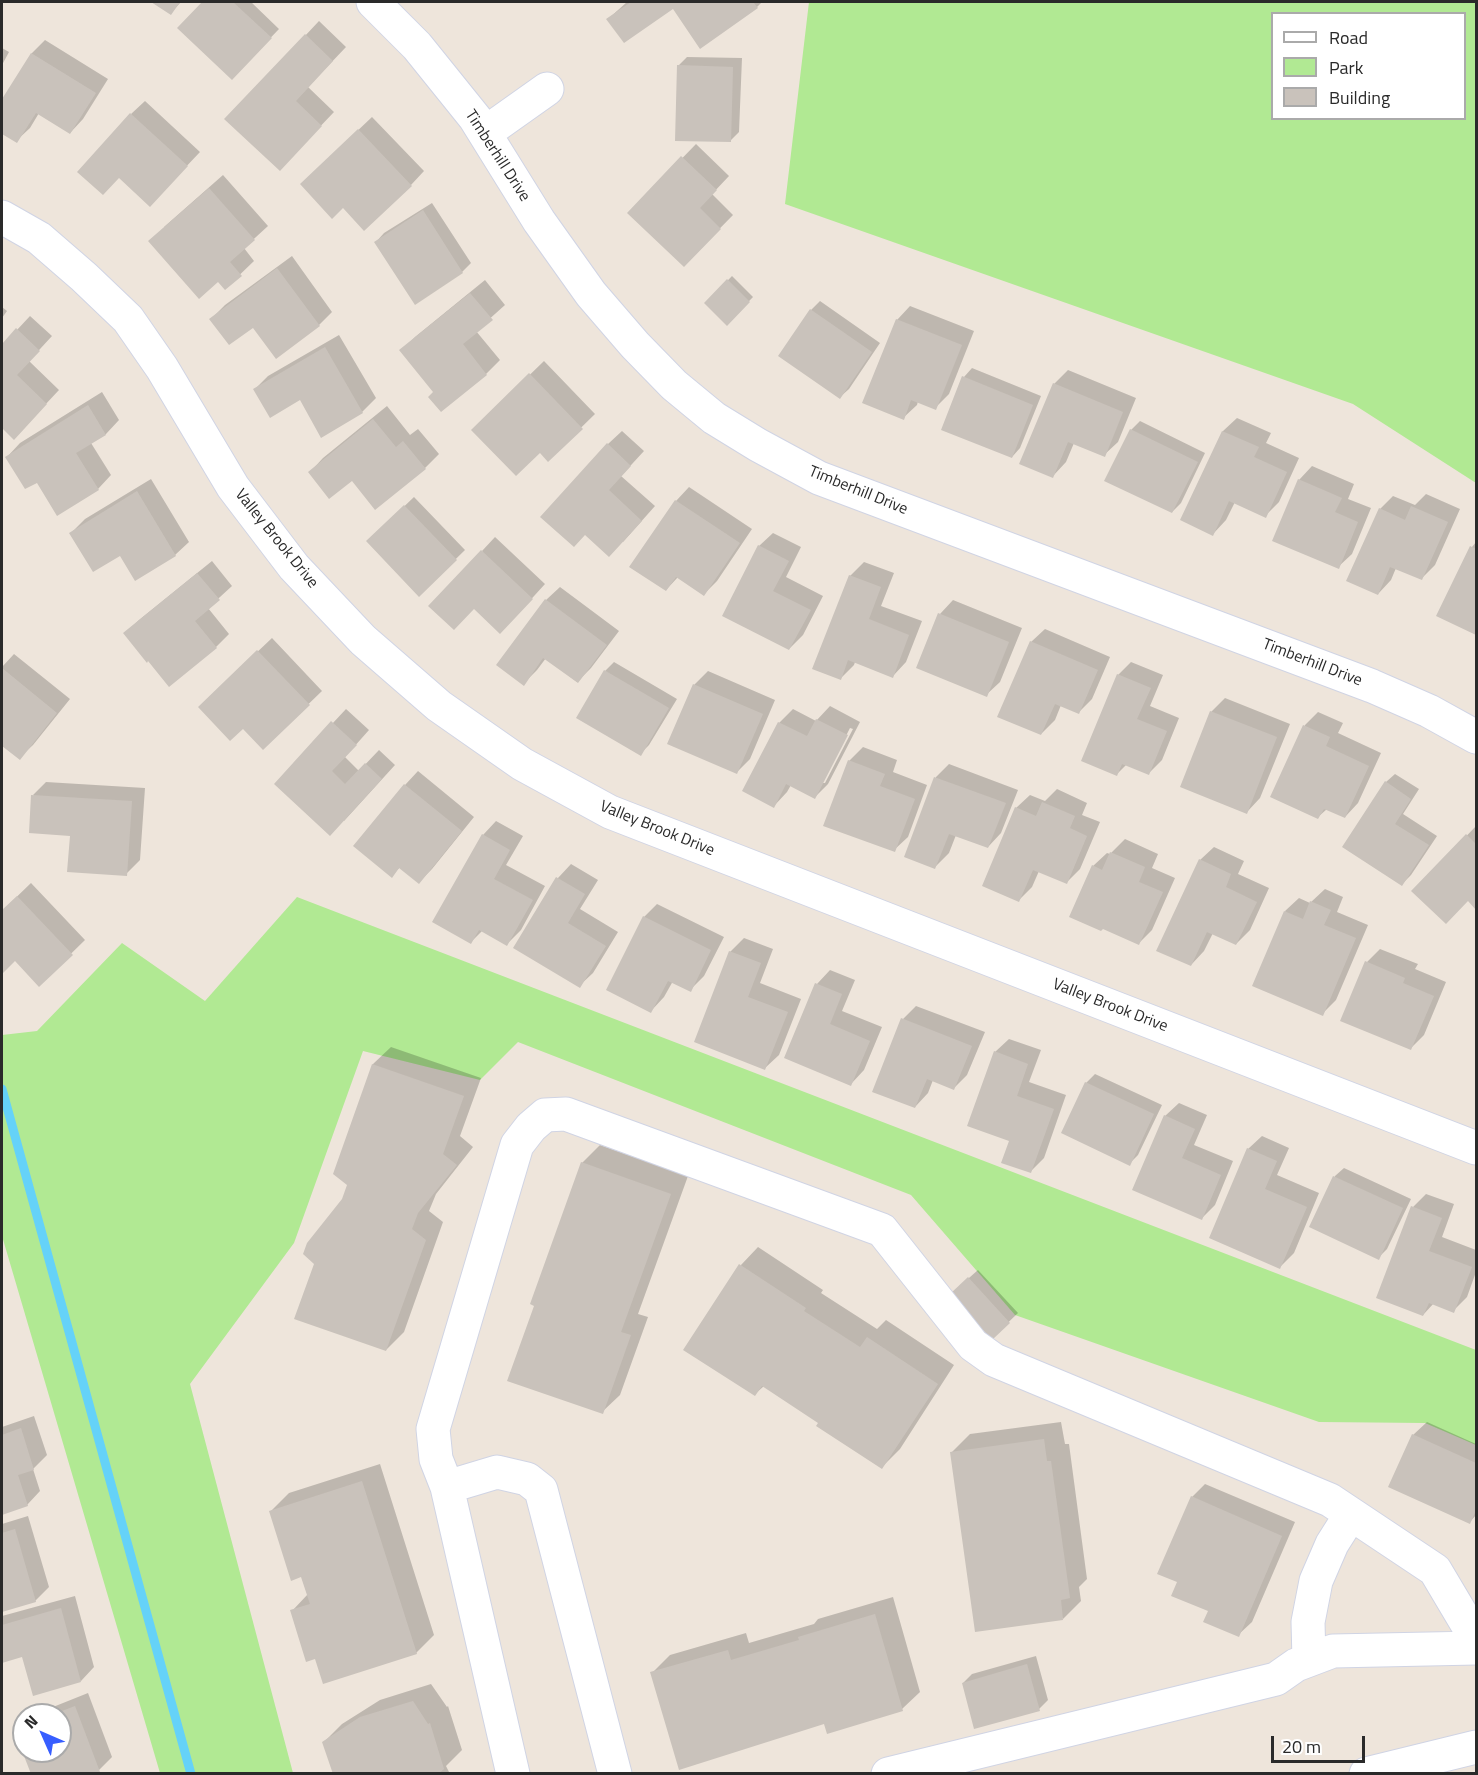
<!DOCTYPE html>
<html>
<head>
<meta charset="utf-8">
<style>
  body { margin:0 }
  #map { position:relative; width:1478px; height:1775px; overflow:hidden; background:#eee5db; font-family:"Titillium Web",sans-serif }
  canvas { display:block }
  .frame { position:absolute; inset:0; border:3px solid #2a2a2a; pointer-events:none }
  .legend { position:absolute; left:1271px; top:12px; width:195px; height:108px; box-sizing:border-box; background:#fff; border:2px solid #aaa; margin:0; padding:8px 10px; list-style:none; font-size:18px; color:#2a2a2a }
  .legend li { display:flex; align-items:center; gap:12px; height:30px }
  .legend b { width:30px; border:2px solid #aaa }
  .north { position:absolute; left:12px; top:1703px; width:60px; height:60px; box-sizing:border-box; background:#fff; border:2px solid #aaa; border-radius:50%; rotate:315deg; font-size:16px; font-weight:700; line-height:24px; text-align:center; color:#2a2a2a }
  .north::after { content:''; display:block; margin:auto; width:21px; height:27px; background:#375eff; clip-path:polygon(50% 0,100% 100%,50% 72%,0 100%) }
  .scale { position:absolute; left:1271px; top:1736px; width:94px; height:27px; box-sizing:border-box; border:3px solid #2a2a2a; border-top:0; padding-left:8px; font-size:18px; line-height:21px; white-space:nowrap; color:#2a2a2a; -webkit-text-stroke:4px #fff; paint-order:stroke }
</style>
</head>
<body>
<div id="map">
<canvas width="1478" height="1775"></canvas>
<div class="frame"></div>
<ul class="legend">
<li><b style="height:8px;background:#fff"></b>Road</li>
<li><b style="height:16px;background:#b1e993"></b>Park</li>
<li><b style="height:16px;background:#c9c2bb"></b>Building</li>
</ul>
<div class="north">N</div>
<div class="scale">20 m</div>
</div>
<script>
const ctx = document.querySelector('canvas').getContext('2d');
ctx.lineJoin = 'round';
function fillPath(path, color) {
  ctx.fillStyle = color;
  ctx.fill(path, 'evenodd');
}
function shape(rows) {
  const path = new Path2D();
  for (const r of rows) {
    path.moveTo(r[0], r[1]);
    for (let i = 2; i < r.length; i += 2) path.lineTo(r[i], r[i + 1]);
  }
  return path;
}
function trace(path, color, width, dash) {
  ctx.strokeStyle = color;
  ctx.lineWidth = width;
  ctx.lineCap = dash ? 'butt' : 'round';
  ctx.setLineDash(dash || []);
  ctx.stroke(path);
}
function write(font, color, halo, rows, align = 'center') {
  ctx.font = font + ' "Titillium Web",sans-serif';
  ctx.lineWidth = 4.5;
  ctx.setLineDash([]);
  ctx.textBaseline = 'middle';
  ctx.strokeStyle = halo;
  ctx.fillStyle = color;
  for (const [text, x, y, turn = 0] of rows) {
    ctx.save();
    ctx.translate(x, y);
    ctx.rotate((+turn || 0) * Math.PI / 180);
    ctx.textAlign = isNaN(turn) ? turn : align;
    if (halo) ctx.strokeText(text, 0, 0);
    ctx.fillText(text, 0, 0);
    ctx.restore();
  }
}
fillPath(shape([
  [809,2,1476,2,1476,483,1353,404,785,204],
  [1272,14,1464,14,1464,118,1272,118],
  [297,897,1476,1350,1476,1445,1425,1423,1319,1422,1015,1315,911,1195,518,1042,480,1080,363,1051,294,1243,190,1384,293,1773,160,1773,2,1236,2,1035,37,1031,122,943,205,1001]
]), '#b1e993');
fillPath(shape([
  [154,2,181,2,171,13],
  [204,2,251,2,279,29,232,78,179,28],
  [627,2,762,2,757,7,673,7,608,19],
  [319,21,346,47,308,87,334,112,293,155,227,119],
  [45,40,108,79,83,119,70,133,39,113,30,128,16,141,2,132,2,102,32,53],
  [2,48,9,52,2,65],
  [687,57,742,58,739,132,730,141,678,66],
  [145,101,200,152,163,191,131,114],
  [372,117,424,171,411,185,315,171],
  [696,144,729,176,712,194,733,215,684,265,629,213],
  [223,175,268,226,244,248,254,261,226,288,164,227],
  [432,203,471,263,462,272,376,242,384,233],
  [292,256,332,312,319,325,211,319,225,305],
  [732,276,753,297,727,324,706,303],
  [485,280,505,305,476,331,500,360,486,374,441,410,435,391,402,350,415,337],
  [820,301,880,343,849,389,840,397,811,310],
  [910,306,974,331,949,394,935,408,918,401,917,405,903,418,897,320],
  [2,307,7,311,2,318],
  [30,316,52,336,29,361,59,390,14,438,2,426,2,346],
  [339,335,376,398,362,412,321,436,300,398,255,389,268,376],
  [544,361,595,414,548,460,540,451,473,430],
  [972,368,1041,396,1020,448,1012,457,964,377],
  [1068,370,1136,398,1118,442,1104,455,1074,443,1066,462,1053,476,1054,384],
  [102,392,119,420,106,434,91,443,111,475,98,489,37,481,7,457,20,443],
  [387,406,410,435,418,429,439,454,425,468,376,508,352,478,310,472,323,458],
  [1237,418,1271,433,1266,443,1299,458,1279,502,1265,516,1235,502,1226,520,1213,534,1182,520,1223,431],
  [1140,421,1205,453,1181,503,1172,512,1131,430],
  [622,431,644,451,621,476,655,506,623,542,586,533,608,444],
  [1312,466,1354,484,1348,499,1371,508,1352,554,1338,567,1299,480],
  [151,479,189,542,175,555,121,554,71,533,85,519],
  [689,487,752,529,717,581,704,594,678,577,666,590,676,501],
  [1426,494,1460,509,1435,565,1421,579,1396,568,1391,580,1378,594,1380,509,1393,496,1415,505],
  [414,497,465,550,419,595,368,541],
  [773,533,801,547,786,577,823,596,803,635,789,649,759,546],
  [495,537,545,584,514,618,482,551],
  [1476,542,1476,634,1438,615,1472,547],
  [212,561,232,586,208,608,229,634,216,647,125,633,139,620],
  [864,562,894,573,881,606,922,621,906,662,893,676,855,662,854,665,840,679,850,576],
  [560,587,619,631,591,668,577,682,546,658,537,670,523,684,546,600],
  [953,600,1022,628,1000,682,986,695,940,614],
  [1045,629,1110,657,1092,699,1079,712,1061,705,1055,720,1041,734,1031,642],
  [272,638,322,691,263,748,214,693],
  [14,654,70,699,33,745,19,758,2,744,2,667],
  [614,662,677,699,649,745,640,754,605,671],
  [1131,662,1163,675,1150,706,1179,718,1162,760,1149,773,1127,764,1117,774,1118,675],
  [708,671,775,700,750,759,737,772,694,685],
  [1225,698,1290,724,1260,798,1247,812,1211,712],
  [830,706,860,722,828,784,815,797,791,785,787,792,774,806,744,790,779,723,793,709,816,721],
  [850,728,853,729,825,783,822,783],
  [346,709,369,730,345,757,359,771,379,750,395,765,344,821,276,784],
  [1318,712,1343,723,1338,733,1381,753,1358,803,1345,817,1327,809,1318,817,1272,796,1305,725],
  [863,747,897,760,893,772,927,785,908,837,894,850,849,761],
  [949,764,1018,790,1001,833,988,847,956,835,949,853,935,867,906,856,936,777],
  [418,771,474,817,432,869,419,882,400,867,392,876,405,785],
  [1395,774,1419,789,1403,814,1437,836,1411,875,1402,884,1386,782],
  [46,782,145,788,140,860,126,874,71,834,33,795],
  [1057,789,1087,803,1082,815,1100,822,1080,869,1067,882,1039,871,1032,887,1019,900,1016,808,1030,795,1045,801],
  [496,821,523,836,506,865,545,886,521,930,507,944,483,930,471,942,483,835],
  [1476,826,1476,908,1468,900,1414,891],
  [1125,839,1158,854,1152,868,1175,878,1152,930,1138,944,1093,866,1107,853,1110,854],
  [1214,847,1244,861,1238,874,1269,888,1250,930,1236,944,1213,933,1204,951,1191,965,1200,860],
  [571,864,598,880,580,909,618,932,593,973,579,986,515,948,558,878],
  [31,883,85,940,39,985,15,959,2,972,2,911],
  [1325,889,1343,897,1337,912,1368,925,1336,1000,1322,1014,1285,911,1299,898,1310,903],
  [657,904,724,937,704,976,690,990,673,981,664,997,651,1011,644,917],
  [744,938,773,949,760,983,801,999,779,1055,765,1068,730,952],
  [1380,949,1418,964,1415,969,1446,982,1424,1035,1410,1049,1367,962],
  [830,970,855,980,842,1011,882,1027,864,1070,851,1084,786,1057,817,984],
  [916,1006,985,1032,967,1075,954,1088,933,1080,928,1093,915,1107,903,1019],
  [1009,1039,1041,1050,1029,1082,1066,1095,1044,1158,1030,1172,1011,1140,995,1052],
  [391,1047,481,1078,460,1136,473,1147,436,1194,429,1211,443,1222,404,1332,386,1350,349,1185,334,1173,373,1064],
  [1095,1074,1162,1105,1138,1155,1129,1164,1086,1083],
  [1179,1103,1207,1115,1194,1145,1233,1161,1215,1205,1202,1218,1165,1116],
  [1262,1136,1289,1148,1277,1175,1319,1193,1294,1253,1280,1267,1248,1149],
  [600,1145,688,1176,638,1314,648,1317,620,1395,602,1412,536,1305,582,1163],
  [1344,1168,1411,1199,1387,1249,1378,1258,1311,1227,1335,1176],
  [1426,1194,1454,1204,1442,1237,1476,1250,1476,1272,1467,1297,1453,1311,1434,1303,1423,1315,1413,1207],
  [758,1247,823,1290,821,1293,877,1329,886,1320,954,1365,900,1449,882,1467,820,1422,764,1386,755,1394,741,1265],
  [978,1270,1018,1313,992,1338,961,1285],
  [34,1416,47,1455,33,1469,40,1491,27,1505,2,1513,2,1427],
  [1061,1422,1065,1444,1069,1444,1087,1579,1079,1587,1081,1601,1063,1619,952,1452,970,1434],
  [1427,1422,1476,1444,1476,1515,1470,1522,1413,1435],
  [380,1464,434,1635,416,1653,316,1658,292,1611,308,1594,302,1575,271,1511,289,1493],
  [1205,1484,1295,1522,1252,1622,1238,1635,1179,1582,1192,1497],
  [28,1516,49,1587,35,1601,2,1611,2,1524],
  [75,1596,94,1667,81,1681,23,1655,2,1661,2,1616],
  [893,1597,920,1692,902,1709,825,1723,652,1673,670,1655,746,1633,749,1643,814,1624,818,1619],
  [1036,1656,1048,1700,1039,1709,963,1683,972,1674],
  [431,1684,447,1707,448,1706,462,1750,446,1766,450,1774,335,1774,324,1742,342,1724,380,1700],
  [88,1693,112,1757,99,1770,33,1774,16,1730,24,1722,24,1751,60,1751,60,1715,33,1715]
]), '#0003');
trace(shape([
  [2,1089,191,1774]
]), '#65d2f8', 9);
fillPath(shape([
  [151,2,180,2,171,15],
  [202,2,233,2,272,38,232,80,177,28],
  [631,2,753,2,758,8,700,49,673,9,624,43,606,19],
  [305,34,333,61,296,101,322,126,280,171,224,119],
  [31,53,96,93,70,134,36,113,17,143,2,134,2,99],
  [677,65,733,67,731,142,675,141],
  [130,113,188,166,150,207,119,178,103,195,77,172],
  [358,129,412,186,364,231,343,208,332,219,300,184],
  [681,156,717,190,700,208,721,229,684,267,627,213],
  [209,188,255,240,230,262,242,276,225,290,218,282,199,299,148,241],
  [423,210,463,273,415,305,374,242],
  [277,268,320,326,276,359,253,328,229,345,209,319],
  [727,279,750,302,727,326,704,303],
  [470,293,493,320,463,344,487,375,441,412,428,397,433,392,399,350],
  [810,309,872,352,840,399,778,356],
  [896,319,962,345,936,410,911,400,904,420,862,403],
  [16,328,40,351,17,375,47,404,14,440,2,428,2,344],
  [325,347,363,413,321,438,300,400,270,418,253,389],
  [529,373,583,429,548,462,540,453,516,476,471,430],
  [962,376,1033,405,1012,458,941,430],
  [1053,383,1123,412,1105,457,1068,442,1053,478,1019,464],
  [88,405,106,435,76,453,99,490,57,516,37,483,25,489,5,457],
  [373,419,396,447,403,441,426,469,375,510,352,481,329,499,308,472],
  [1130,429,1198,462,1172,513,1104,481],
  [1222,431,1259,447,1254,457,1287,472,1266,518,1229,501,1213,536,1180,520],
  [607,443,631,466,609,490,642,521,609,557,585,535,574,547,540,517],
  [1298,479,1342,498,1335,512,1358,522,1339,569,1272,541],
  [137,491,176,556,135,581,120,556,93,572,69,533],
  [675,500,740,543,704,596,676,577,666,591,629,567],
  [404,505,457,560,419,597,366,541],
  [1411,506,1448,522,1422,580,1390,567,1378,595,1346,581,1379,508,1405,520],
  [758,545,789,561,773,591,811,610,789,650,722,616],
  [1470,546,1476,549,1476,635,1436,616],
  [481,550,533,599,500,634,474,609,454,630,428,606],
  [197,573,220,600,195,621,217,648,169,687,148,661,147,663,123,633],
  [849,575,881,587,869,619,909,635,893,678,848,660,841,680,812,669],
  [545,599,607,645,578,683,543,658,524,686,496,665],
  [938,613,1009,642,987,697,916,668],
  [1030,641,1098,670,1079,714,1055,704,1041,735,997,717],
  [257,650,310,705,263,750,243,729,230,741,198,707],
  [2,668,57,713,20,760,2,746],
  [604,670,669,708,641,756,576,718],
  [1117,674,1151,688,1137,719,1167,731,1149,775,1122,764,1117,776,1081,761],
  [693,684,763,714,737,774,667,744],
  [1210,711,1277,737,1247,814,1180,787],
  [816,719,848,735,815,799,786,784,774,808,742,791,778,722,807,736],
  [331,721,357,745,332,771,345,784,365,763,382,779,330,836,274,784],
  [1303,725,1330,737,1326,746,1369,766,1345,818,1324,809,1318,819,1270,797],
  [848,760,885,774,880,786,915,799,895,852,823,826],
  [934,777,1006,803,988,848,949,834,935,869,904,857],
  [1385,781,1411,799,1395,824,1429,845,1402,886,1342,847],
  [404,784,462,831,419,884,399,868,392,878,353,846],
  [31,795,132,801,127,876,67,872,70,836,29,833],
  [1042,802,1075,816,1070,828,1087,836,1067,884,1033,870,1019,902,982,886,1015,807,1036,816],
  [482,834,510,850,494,879,533,900,507,946,479,930,471,944,432,922],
  [1466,834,1476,844,1476,910,1468,901,1446,924,1411,891],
  [1110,852,1145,867,1139,882,1163,892,1139,945,1103,929,1101,931,1069,917,1092,865,1102,870],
  [1199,859,1231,874,1226,887,1257,902,1236,945,1207,932,1191,966,1156,951],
  [556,877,585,894,568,923,606,946,580,988,513,948],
  [17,896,73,955,39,987,15,961,2,974,2,910],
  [1310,901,1331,910,1324,925,1356,938,1323,1016,1252,986,1284,911,1303,919],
  [643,916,711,950,691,992,668,981,651,1013,606,990],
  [729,951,761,963,748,997,788,1012,765,1070,694,1042],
  [1365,961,1405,978,1403,983,1434,996,1411,1050,1340,1021],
  [815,983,842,994,830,1024,870,1041,851,1086,784,1058],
  [901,1018,972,1046,954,1090,927,1079,915,1108,872,1092],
  [994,1051,1028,1064,1017,1096,1054,1109,1031,1173,1001,1163,1009,1141,967,1126],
  [372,1064,464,1096,443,1154,457,1165,418,1213,412,1229,426,1240,386,1351,294,1319,314,1264,303,1254,307,1243,342,1199,347,1185,333,1174],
  [1085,1082,1154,1114,1130,1166,1061,1133],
  [1164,1115,1195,1129,1182,1158,1221,1175,1202,1220,1132,1190],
  [1247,1148,1277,1161,1265,1189,1307,1207,1280,1269,1209,1238],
  [581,1162,671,1194,621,1332,631,1335,603,1414,507,1381,534,1306,530,1304],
  [1333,1176,1403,1208,1379,1260,1309,1227],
  [1411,1206,1442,1218,1429,1251,1472,1267,1454,1313,1429,1303,1423,1316,1376,1298],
  [739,1264,806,1308,804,1311,860,1347,867,1337,938,1384,882,1469,816,1426,818,1423,762,1386,755,1396,683,1350],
  [968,1277,1010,1323,992,1340,950,1294],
  [21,1428,34,1470,18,1475,28,1506,2,1515,2,1435],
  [1412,1434,1476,1463,1476,1510,1470,1524,1388,1487],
  [1044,1439,1047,1461,1051,1461,1070,1598,1061,1600,1063,1620,975,1632,950,1452],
  [362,1481,417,1654,323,1684,315,1659,306,1662,290,1610,310,1604,301,1577,291,1581,269,1511],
  [1191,1496,1282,1536,1239,1637,1203,1622,1208,1611,1171,1596,1177,1582,1157,1574],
  [15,1529,36,1602,2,1612,2,1533],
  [61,1608,81,1682,33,1696,22,1657,2,1663,2,1625],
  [875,1614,903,1711,827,1734,824,1724,679,1770,650,1672,728,1650,731,1660,799,1640,798,1637],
  [1027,1664,1040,1711,974,1729,962,1683],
  [413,1701,428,1724,430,1723,444,1769,438,1774,333,1774,322,1742,360,1717],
  [75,1706,100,1772,95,1774,31,1774,14,1730,24,1726,24,1751,60,1751,60,1715,52,1715]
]), '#c9c2bb');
const minor = shape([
  [373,2,417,46,475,118,539,221,591,294,635,345,674,385,714,418,758,445,819,478,1372,686,1429,711,1476,737],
  [485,133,547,89],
  [2,217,39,238,84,277,128,319,162,368,233,487,294,567,363,640,439,706,522,764,610,812,1476,1148],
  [447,1487,497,1472,527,1479,541,1490,615,1774],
  [1309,1660,1308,1622,1316,1581,1332,1544,1351,1514],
  [513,1774,447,1487,436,1459,433,1429,517,1145,531,1127,545,1115,566,1114,882,1230,973,1345,994,1360,1330,1500,1435,1570,1476,1639],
  [888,1774,1276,1679,1296,1665,1333,1651,1476,1648],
  [1366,1774,1476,1747]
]);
trace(minor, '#d0d4e4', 35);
trace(minor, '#fff', 33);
write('16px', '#2a2a2a', '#fff', [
  ["Timberhill Drive",497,156,57],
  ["Timberhill Drive",858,491,22],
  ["Valley Brook Drive",276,539,51],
  ["Timberhill Drive",1312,663,21],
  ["Valley Brook Drive",657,829,22],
  ["Valley Brook Drive",1110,1006,21]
]);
</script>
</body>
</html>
